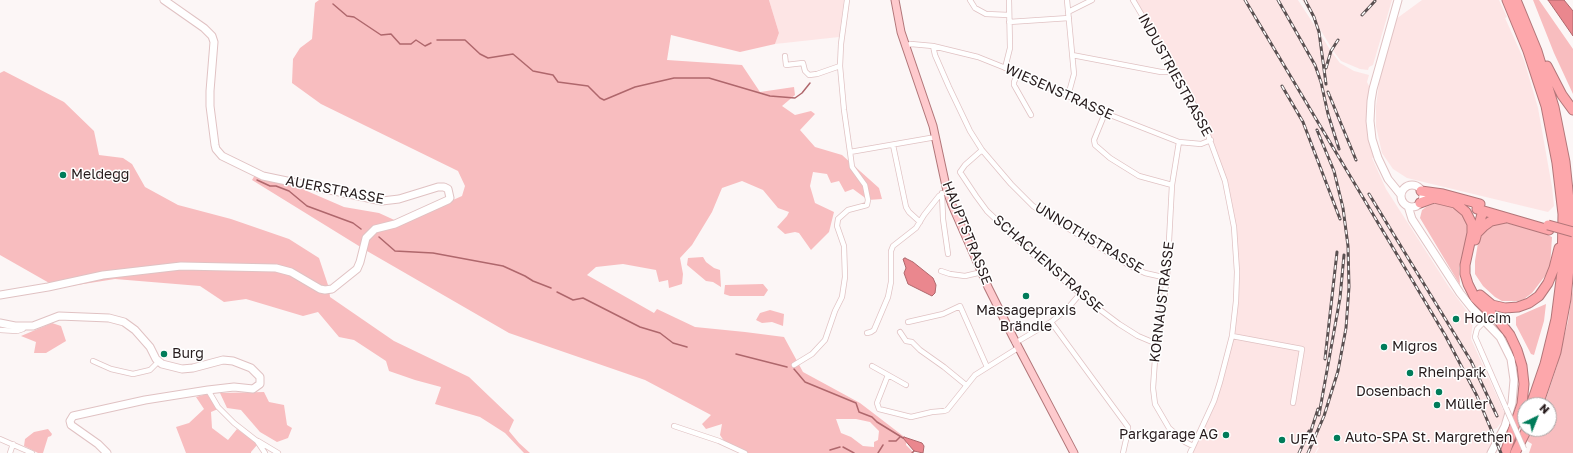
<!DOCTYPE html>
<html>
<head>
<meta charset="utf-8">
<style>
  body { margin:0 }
  #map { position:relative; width:1573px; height:453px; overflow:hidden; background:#fcf6f6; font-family:"Golos Text",sans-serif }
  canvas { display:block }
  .north { position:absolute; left:1517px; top:397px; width:40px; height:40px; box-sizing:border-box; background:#fff; border:1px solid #a8a4a4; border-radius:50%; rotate:43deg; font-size:11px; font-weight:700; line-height:16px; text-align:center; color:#261b1c }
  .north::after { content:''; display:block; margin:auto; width:14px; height:18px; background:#007c5a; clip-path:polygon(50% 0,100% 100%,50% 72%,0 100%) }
</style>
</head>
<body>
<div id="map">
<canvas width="1573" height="453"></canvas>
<div class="north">N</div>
</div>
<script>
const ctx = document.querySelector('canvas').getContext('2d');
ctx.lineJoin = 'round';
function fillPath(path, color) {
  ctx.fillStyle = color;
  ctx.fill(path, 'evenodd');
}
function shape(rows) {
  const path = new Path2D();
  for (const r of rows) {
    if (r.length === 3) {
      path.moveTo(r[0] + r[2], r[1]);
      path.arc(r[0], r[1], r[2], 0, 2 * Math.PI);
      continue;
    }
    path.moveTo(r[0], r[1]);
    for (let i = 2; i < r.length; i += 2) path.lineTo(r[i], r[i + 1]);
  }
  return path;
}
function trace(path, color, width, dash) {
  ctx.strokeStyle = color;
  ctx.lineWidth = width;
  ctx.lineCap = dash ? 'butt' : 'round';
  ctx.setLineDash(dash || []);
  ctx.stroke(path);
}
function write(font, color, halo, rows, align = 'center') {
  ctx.font = font + ' "Golos Text",sans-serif';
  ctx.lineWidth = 3;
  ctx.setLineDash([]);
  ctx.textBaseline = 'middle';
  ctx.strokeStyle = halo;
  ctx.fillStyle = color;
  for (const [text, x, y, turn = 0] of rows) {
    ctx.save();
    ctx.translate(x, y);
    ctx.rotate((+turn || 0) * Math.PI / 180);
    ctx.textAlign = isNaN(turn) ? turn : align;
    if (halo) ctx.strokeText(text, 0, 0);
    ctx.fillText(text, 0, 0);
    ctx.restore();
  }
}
fillPath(shape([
  [769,0,844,0,839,37,775,44,779,33],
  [1133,0,1298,0,1331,51,1340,63,1354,71,1369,75,1367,82,1369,86,1370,93,1369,138,1374,157,1372,158,1386,189,1449,287,1473,319,1471,339,1505,414,1503,420,1497,428,1489,431,1494,441,1487,453,1316,453,1319,448,1318,447,1315,453,1190,453,1214,401,1232,336,1237,278,1234,227,1225,181,1211,140,1188,93],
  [1302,0,1392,0,1373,65,1369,67,1368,70,1360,69,1341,61,1334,52],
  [1422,0,1499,0,1507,17,1505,18,1524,60,1538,108,1552,187,1554,206,1548,212,1407,178,1393,169,1382,153,1376,126,1376,106,1379,83,1396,19]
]), '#fde5e5');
fillPath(shape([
  [319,0,769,0,779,33,775,44,740,52,671,35,667,60,742,65,760,92,794,87,795,95,782,106,795,115,811,111,815,114,800,130,815,147,842,155,851,163,879,188,882,199,868,200,853,189,845,192,839,181,831,183,827,174,813,172,810,186,815,203,834,212,829,232,811,250,799,233,795,232,785,234,777,227,787,216,789,212,778,208,763,190,742,181,722,188,712,212,692,245,680,258,683,274,682,284,669,288,668,280,659,282,656,270,623,264,596,267,587,275,654,313,657,309,695,327,745,332,784,337,803,372,860,403,907,439,906,445,914,453,739,453,740,449,728,447,720,435,722,424,706,429,702,424,711,415,645,380,509,333,367,251,252,180,255,175,300,188,344,207,379,213,401,223,462,196,465,186,458,171,321,104,292,83,293,59,300,48,312,39,315,3],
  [836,419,856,419,870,422,879,431,878,440,874,442,874,447,863,446,851,437,841,433],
  [1533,0,1539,0,1573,49,1573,94,1554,53],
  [4,71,64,102,94,131,99,155,123,158,132,164,145,187,178,205,231,219,289,239,319,258,329,288,330,297,394,341,469,377,514,420,509,431,519,443,530,453,524,453,505,433,480,417,435,404,441,387,415,380,389,371,386,361,354,340,339,337,318,312,303,316,246,299,224,302,200,286,115,279,58,288,0,255,0,73],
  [1436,203,1446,204,1458,210,1466,220,1469,228,1459,268,1460,285,1420,218,1422,210,1426,207],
  [1503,222,1541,232,1552,237,1550,267,1545,276,1532,293,1524,299,1518,301,1502,301,1495,297,1483,286,1475,274,1475,261,1478,243,1484,231,1496,224],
  [703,257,706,262,714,268,720,270,721,287,713,282,706,281,687,265,688,258],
  [763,284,768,290,764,296,730,296,724,294,725,285],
  [1573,288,1573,453,1529,453,1532,444,1527,441,1533,429,1549,429,1549,405,1544,405,1557,366,1568,321],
  [1546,304,1544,321,1534,355,1531,354,1516,325,1516,317],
  [770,310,784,314,783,326,772,322,762,323,756,320,760,313],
  [52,323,61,326,66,341,46,353,34,353,36,342,21,336],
  [264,392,269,402,284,405,287,425,292,428,288,438,277,442,260,432,241,410,227,408,220,393],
  [207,394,218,409,211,412,212,428,228,440,237,429,254,441,257,445,251,452,251,453,186,453,176,427,189,423,204,409,196,397],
  [48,429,52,434,51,436,48,437,43,453,38,453,24,446,25,439,34,432]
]), '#f8bdbf');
const water = shape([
  [1548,0,1564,0,1573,11,1573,36,1548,0],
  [905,258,913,262,933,278,936,285,935,293,932,296,908,284,904,273,906,268,903,259,905,258],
  [904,437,922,443,924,446,923,453,914,451,903,438,904,437]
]);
fillPath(water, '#ea878e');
trace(water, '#af676c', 1);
trace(shape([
  [333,4,347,16,354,17,381,35,391,34,400,44,411,44,416,40,425,46,431,43],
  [437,40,465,40,480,54,488,58,513,54,533,71,553,75,558,82,588,86,600,98,604,100,635,87,674,78,709,78,770,96,795,98,802,93,810,83],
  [257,180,270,186,276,186,289,191,307,206,353,223,361,229],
  [379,237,395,251,433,253,503,266,525,276,533,281,551,288],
  [557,292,573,300,583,298,640,327,660,333,673,343,687,347],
  [736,354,787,367],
  [794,369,805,382,856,403,859,412,872,417,877,422,903,438],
  [889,441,896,441,900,437],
  [843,447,854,453],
  [830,450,840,447],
  [878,453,883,445],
  [912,453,914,451]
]), '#af676c', 1.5);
const street = shape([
  [847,0,841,44,840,66,844,110,850,152,936,137],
  [970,0,975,8,986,14,1009,15],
  [1067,0,1074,74,1068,96],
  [1133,0,1188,93,1204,124,1225,181,1234,227,1237,272,1236,301,1232,336,1220,382,1214,401,1190,453],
  [1068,12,1092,0],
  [1009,22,1069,18],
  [905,46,911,44,933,46,978,57,1018,73,1105,113,1179,142,1201,144,1211,140],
  [933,46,935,55,949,87,970,131,982,150,1011,184,1033,206,1059,223,1132,267,1145,273,1167,278],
  [1072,55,1161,72,1168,72,1174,69],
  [785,56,786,65,803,63,805,71,809,75,817,74,840,66],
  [1005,68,1010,48,1009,0],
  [1018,73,1014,82,1014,85,1031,115],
  [1105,113,1094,140,1095,145,1110,158,1139,176,1172,185],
  [1179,142,1172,185,1167,278,1155,359,1153,388,1155,404,1169,428,1185,442,1193,446],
  [893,145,906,207,909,212,920,222],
  [982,150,965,165,960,172,976,196,987,211,1037,258,1091,303,1119,324,1138,336,1157,344],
  [942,193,943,219,948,254],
  [941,271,950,274,965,276,982,272],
  [1485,321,1477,329,1475,337,1506,408],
  [908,322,943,314,960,306,987,367],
  [1051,322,1128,427,1128,431,1123,453],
  [0,330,17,331,23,329,25,326],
  [900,332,906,341,912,342,920,350,944,367,966,385],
  [867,333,871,332,874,330,888,297,891,282,891,251,893,246,916,228,924,215,939,196,947,191],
  [1232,336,1302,349,1293,403],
  [1015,343,1051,322,1067,309,1080,294],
  [93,361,111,369,133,374,150,370,158,362],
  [794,365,812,354,825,340,835,311,842,297,845,277,844,246,837,226,838,219,848,210,867,205,868,200,865,185,852,167,850,152],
  [872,366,906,385],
  [888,375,877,403,879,409,911,417,932,412,944,411,947,410,975,375,1018,348],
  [208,390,218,407,234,423,257,441,265,453],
  [674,426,719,441,745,453],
  [0,439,32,453],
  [258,441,278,453],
  [10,453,13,444]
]);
const secondary = shape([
  [1398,0,1373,89,1371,101,1370,121,1372,139,1378,158,1388,179,1401,195],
  [1412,196,11],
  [1408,206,1412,219,1460,293,1472,308,1500,337,1511,359,1514,380,1512,403,1505,426,1491,453],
  [0,295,48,287,103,275,181,266,276,268,291,272,320,289,325,290,332,289,357,269,360,262,366,238,375,229,395,224,448,200,450,198,448,189,444,187,438,187,399,199,382,201,263,176,222,156,216,149,215,145,210,106,210,91,214,42,212,36,204,28,164,0],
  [0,323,15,326,33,326,59,316,109,318,124,322,135,330,150,347,156,359,162,364,182,369,193,368,223,360,233,361,251,368,260,377,260,384,253,389,234,387,208,390,145,400,73,416,70,421,71,425,98,444,107,453]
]);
const primary = shape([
  [895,0,901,32,933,126,947,191,952,205,988,287,1013,337,1074,453]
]);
const highway = shape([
  [1507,0,1528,51,1546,106,1557,163,1563,214,1562,272,1556,319,1545,364,1531,405],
  [1516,0,1537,51,1554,107,1565,162,1570,210,1570,257,1566,299,1556,352,1538,405],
  [1547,66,1562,95,1573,110],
  [1421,191,1443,194,1480,204],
  [1454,202,1466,212,1472,224,1472,233,1465,265,1465,274,1468,284,1475,298,1499,321,1510,335,1517,350,1522,366,1524,384,1522,404,1505,453],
  [1420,203,1434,198,1459,204],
  [1475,203,1481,210,1482,214,1475,240],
  [1477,209,1549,230],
  [1478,232,1484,226,1491,221,1505,218],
  [1480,295,1492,305,1505,308,1518,307,1529,303,1539,296,1548,283,1554,268,1559,248],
  [1515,453,1527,429]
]);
trace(street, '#e0c2c3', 6);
trace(secondary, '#e0c2c3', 9);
trace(primary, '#b27679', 9);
trace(highway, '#b27679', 11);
trace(street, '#fff', 4.5);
trace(secondary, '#fff', 7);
trace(primary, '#fecacd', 7);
trace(highway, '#fda7ab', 9);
const rail = shape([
  [1245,0,1445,335,1477,396,1501,453],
  [1278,0,1315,65,1321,82,1328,114,1339,149],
  [1305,0,1314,17,1319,32,1326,84],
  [1362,15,1375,1],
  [1326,68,1331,51,1338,40],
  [1282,86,1303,122,1340,219],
  [1328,92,1356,160],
  [1369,194,1471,361,1497,416],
  [1325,359,1337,252],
  [1319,415,1340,298,1344,255],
  [1309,437,1318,409],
  [1299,453,1309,431],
  [1308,453,1324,416,1338,371,1346,328,1349,287,1348,246,1343,208,1334,171,1317,130]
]);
trace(rail, '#5a5051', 3);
trace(rail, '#fff', 1.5, [4.5]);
const streetBridge = shape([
  [1506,408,1524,449]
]);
const highwayBridge = shape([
  [1548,225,1573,232]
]);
trace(streetBridge, '#e0c2c3', 6, []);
trace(highwayBridge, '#b27679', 11, []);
trace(streetBridge, '#fff', 4.5);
trace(highwayBridge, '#fda7ab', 9);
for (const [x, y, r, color] of [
  [63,175,4,"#007c5a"],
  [1026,296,4,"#007c5a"],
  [1456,319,4,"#007c5a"],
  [1384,347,4,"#007c5a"],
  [164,354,4,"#007c5a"],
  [1410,373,4,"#007c5a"],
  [1439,392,4,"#007c5a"],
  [1437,405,4,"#007c5a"],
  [1226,435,4,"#007c5a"],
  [1337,438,4,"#007c5a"],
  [1282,440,4,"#007c5a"]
]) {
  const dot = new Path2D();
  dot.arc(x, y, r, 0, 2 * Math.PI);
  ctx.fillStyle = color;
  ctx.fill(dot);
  trace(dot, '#fff', 1.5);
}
write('14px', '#261b1c', '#fff', [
  ["INDUSTRIESTRASSE",1175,75,61],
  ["WIESENSTRASSE",1059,92,24],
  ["AUERSTRASSE",335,190,11],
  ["HAUPTSTRASSE",967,233,68],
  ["UNNOTHSTRASSE",1089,238,31],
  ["SCHACHENSTRASSE",1048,264,41],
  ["KORNAUSTRASSE",1162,302,-83]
]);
write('14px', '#261b1c', '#fff', [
  ["Meldegg",71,175],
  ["Massagepraxis",1026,311,"center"],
  ["Brändle",1026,327,"center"],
  ["Holcim",1464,319],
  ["Migros",1392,347],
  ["Burg",172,354],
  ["Rheinpark",1418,373],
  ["Dosenbach",1431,392,"right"],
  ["Müller",1445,405],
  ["Parkgarage AG",1218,435,"right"],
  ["Auto-SPA St. Margrethen",1345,438],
  ["UFA",1290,440]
], 'left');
</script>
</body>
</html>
